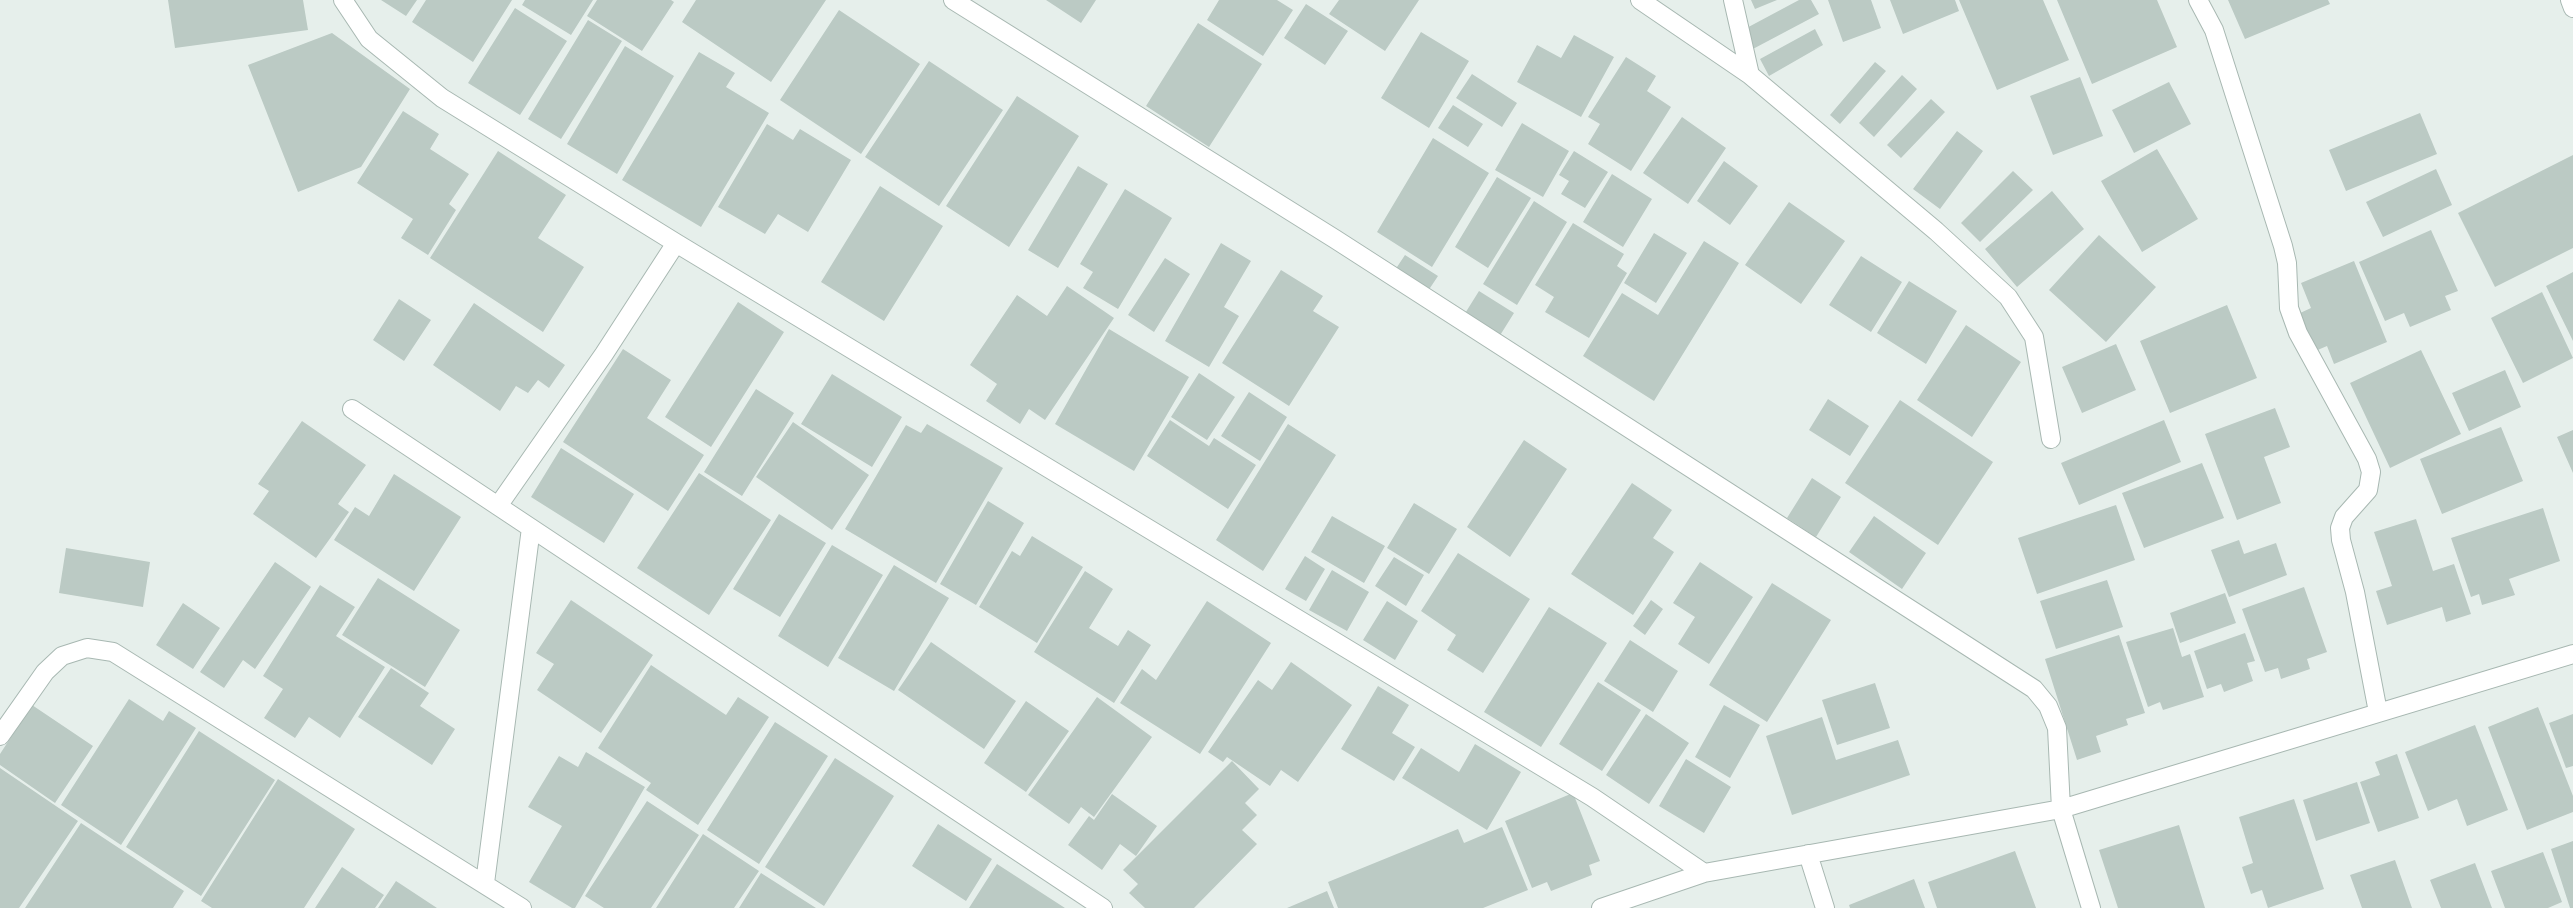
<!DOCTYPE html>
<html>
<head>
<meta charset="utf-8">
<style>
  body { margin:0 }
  canvas { display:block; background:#e6efeb }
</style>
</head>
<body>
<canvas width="2573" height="908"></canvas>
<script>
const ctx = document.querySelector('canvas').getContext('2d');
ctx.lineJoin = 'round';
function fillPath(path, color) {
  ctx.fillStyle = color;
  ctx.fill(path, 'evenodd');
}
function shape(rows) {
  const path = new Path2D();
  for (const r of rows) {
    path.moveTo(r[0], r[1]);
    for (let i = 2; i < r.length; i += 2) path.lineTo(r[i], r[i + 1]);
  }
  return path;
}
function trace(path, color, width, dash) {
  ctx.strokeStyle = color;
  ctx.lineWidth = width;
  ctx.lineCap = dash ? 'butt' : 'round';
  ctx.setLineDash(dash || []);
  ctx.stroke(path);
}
fillPath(shape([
  [168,0,303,0,308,30,175,48],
  [381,0,417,0,406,16],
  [426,0,512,0,473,62,412,22],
  [525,0,593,0,571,35,522,5],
  [597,0,671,0,674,2,642,51,587,16],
  [696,0,826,0,771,82,682,22],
  [1046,0,1096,0,1081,23],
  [1219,0,1277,0,1293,10,1263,56,1207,20],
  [1339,0,1419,0,1385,51,1329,14],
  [1751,0,1777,0,1755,9],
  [1799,0,1811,0,1819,14,1751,50,1741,31],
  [1828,0,1871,0,1881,28,1843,42],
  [1890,0,1955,0,1959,11,1903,34],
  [1959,0,2043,0,2069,60,1997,90],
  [2057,0,2157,0,2177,47,2092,84],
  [2228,0,2328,0,2330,4,2245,39],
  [1306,4,1348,31,1325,65,1284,38],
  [515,8,567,41,520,115,468,83],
  [839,10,920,64,861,154,780,100],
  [588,20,622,41,561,139,528,119],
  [1198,23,1262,64,1209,147,1146,106],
  [1815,29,1823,45,1769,76,1760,59],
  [1421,32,1469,61,1429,128,1381,98],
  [332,33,410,89,361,167,298,192,248,65],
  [1574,35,1614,57,1581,117,1517,82,1537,45,1561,58],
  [625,46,674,76,617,174,567,144],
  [699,52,735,73,726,87,769,113,701,227,622,180],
  [1626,57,1656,76,1647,91,1671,107,1631,171,1588,144,1600,124,1588,117],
  [929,61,1003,110,939,206,865,157],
  [1875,62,1886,71,1840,124,1830,115],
  [1472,74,1517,103,1502,127,1456,98],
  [1902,75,1917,89,1874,137,1859,123],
  [2080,77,2103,136,2053,155,2030,96],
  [2169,82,2191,124,2134,153,2112,110],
  [1017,96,1079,136,1009,247,946,206],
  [1931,99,1945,112,1901,158,1887,145],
  [1453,105,1483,124,1468,147,1438,128],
  [403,111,439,134,430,149,469,174,449,204,456,210,428,255,401,238,413,219,357,183],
  [2420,113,2437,154,2346,191,2329,150],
  [1682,117,1726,148,1688,204,1643,173],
  [1522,123,1569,151,1543,197,1495,170],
  [767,124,793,140,800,129,851,160,808,232,778,214,765,234,718,207],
  [1957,131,1983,151,1940,209,1913,189],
  [1433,138,1489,173,1432,267,1377,232],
  [2157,149,2198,219,2142,252,2101,181],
  [498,151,566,195,538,238,584,267,543,332,430,258],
  [1574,151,1608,172,1585,208,1561,194,1569,181,1559,175],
  [2573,155,2573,248,2495,287,2458,213],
  [1724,161,1758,186,1730,225,1697,201],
  [1078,166,1108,184,1058,268,1028,250],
  [2436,169,2452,205,2383,237,2366,202],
  [2013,171,2033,190,1980,242,1961,223],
  [1612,174,1652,199,1623,247,1583,222],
  [1497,177,1531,198,1488,268,1455,247],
  [880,186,943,226,884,321,821,282],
  [1125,189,1172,218,1118,309,1083,288,1093,272,1080,264],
  [2052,191,2084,229,2017,287,1985,249],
  [1534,201,1567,222,1517,305,1483,284],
  [1789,202,1845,241,1801,304,1745,265],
  [1573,223,1624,254,1617,266,1627,273,1589,338,1545,312,1554,297,1535,285],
  [2431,230,2458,291,2445,296,2451,310,2410,327,2404,313,2385,321,2359,262],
  [1654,233,1687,253,1656,303,1624,283],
  [2099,235,2156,287,2106,342,2049,290],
  [1704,241,1739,263,1654,401,1583,356,1622,293,1658,315],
  [1221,243,1251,261,1224,307,1239,316,1209,367,1165,341],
  [1405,255,1438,276,1428,291,1395,270],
  [1861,256,1902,282,1871,332,1829,305],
  [1165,258,1190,274,1154,332,1128,315],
  [2354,261,2387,342,2334,364,2327,346,2313,352,2298,314,2311,308,2301,283],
  [1281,270,1323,296,1313,311,1339,327,1289,406,1222,363],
  [2573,272,2573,341,2546,286],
  [1909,281,1957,311,1926,364,1877,333],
  [1067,286,1114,318,1045,420,1029,409,1020,424,986,401,997,384,970,365,1017,295,1047,316],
  [1479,291,1514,313,1499,337,1464,315],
  [2542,292,2573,358,2523,383,2491,318],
  [399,299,431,320,404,361,373,340],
  [738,302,784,332,711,447,665,417],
  [474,303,565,365,549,388,538,380,528,393,516,386,500,411,433,365],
  [2227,305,2257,378,2170,413,2140,341],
  [1966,325,2021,362,1972,437,1917,400],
  [1109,329,1189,377,1134,471,1055,424],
  [2116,344,2136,390,2082,413,2062,367],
  [623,349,671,380,647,418,704,455,668,511,563,442],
  [2421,350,2461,434,2390,468,2350,383],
  [2505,370,2521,407,2469,431,2452,393],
  [1199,373,1235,397,1207,440,1171,417],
  [832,374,902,417,872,467,801,424],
  [756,389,794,413,742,496,704,472],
  [1249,392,1287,417,1260,461,1221,436],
  [1828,399,1869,426,1850,456,1809,430],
  [1900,400,1993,462,1938,545,1845,483],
  [2275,408,2290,447,2264,457,2281,503,2237,520,2205,434],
  [1170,420,1209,446,1214,438,1256,465,1228,509,1147,456],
  [2164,420,2181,462,2079,505,2061,463],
  [302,421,366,465,338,504,349,512,316,558,253,514,269,491,258,484],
  [793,422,869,475,832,530,756,477],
  [927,424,1003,468,936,583,845,529,906,425,921,433],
  [1288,424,1336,455,1263,571,1216,540],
  [2501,427,2523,481,2442,514,2420,459],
  [2573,430,2573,473,2557,437],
  [1524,440,1567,469,1510,557,1467,527],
  [561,448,634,494,604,543,531,497],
  [2202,463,2224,518,2144,548,2122,493],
  [699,473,771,520,709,615,637,568],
  [394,474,461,517,414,591,334,540,355,507,369,516],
  [1812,478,1841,497,1816,537,1787,518],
  [1632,483,1672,510,1653,538,1674,552,1633,615,1571,574],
  [988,501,1024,523,976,605,940,584],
  [1414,503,1457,529,1429,574,1387,548],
  [2116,505,2135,560,2037,594,2018,538],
  [2543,508,2560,561,2509,579,2515,595,2482,605,2479,594,2471,597,2451,538],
  [779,514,826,543,780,617,733,589],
  [1332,516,1385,546,1364,583,1311,552],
  [1874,516,1926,553,1902,589,1849,552],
  [2416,519,2433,571,2454,564,2471,614,2446,622,2442,607,2387,625,2376,591,2392,586,2374,532],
  [1032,536,1083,567,1037,643,979,607,1012,551,1020,556],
  [2239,540,2244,554,2276,543,2287,575,2229,597,2211,550],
  [832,545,883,575,828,667,778,636],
  [66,548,150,562,143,607,59,593],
  [1458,553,1530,599,1483,673,1447,650,1456,635,1421,611],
  [1305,556,1325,569,1306,601,1285,589],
  [1394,557,1424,575,1406,606,1375,586],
  [275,562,311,587,255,669,243,660,224,688,200,672],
  [1700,562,1753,597,1709,664,1678,644,1695,617,1673,603],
  [894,565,949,598,894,691,838,658],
  [1332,570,1369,592,1347,631,1309,610],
  [1085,571,1113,589,1089,628,1118,646,1128,630,1151,645,1114,703,1034,652],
  [378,578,460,630,425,687,342,635],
  [2107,580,2123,627,2056,649,2040,601],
  [1772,583,1831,620,1767,722,1709,685],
  [320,585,355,607,336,636,385,667,340,738,309,717,295,738,264,718,283,689,263,676],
  [2304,587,2327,652,2307,659,2310,669,2281,679,2278,668,2265,672,2242,609],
  [2225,593,2236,623,2180,643,2170,613],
  [571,600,653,655,601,733,537,690,554,664,536,653],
  [1651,600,1663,609,1645,635,1633,626],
  [1207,601,1271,643,1200,754,1120,703,1142,669,1156,680],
  [1387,601,1418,621,1395,660,1363,640],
  [183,603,220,628,193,669,156,645],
  [1549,607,1607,643,1541,747,1484,712],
  [2173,628,2182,657,2190,654,2204,697,2163,710,2160,702,2148,707,2126,642],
  [2245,633,2255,661,2247,663,2253,681,2224,692,2221,684,2207,689,2194,651],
  [2119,635,2145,713,2126,719,2128,725,2096,736,2101,752,2077,760,2045,659],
  [1630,640,1678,671,1653,712,1604,681],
  [931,642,1016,701,984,749,898,690],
  [1291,662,1352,705,1298,782,1281,770,1270,786,1227,757,1223,762,1208,752,1258,680,1272,690],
  [651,665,726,715,738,697,769,717,698,825,646,790,651,783,598,748],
  [391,668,429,693,420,706,455,729,432,765,358,717],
  [1598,682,1641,710,1602,771,1559,744],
  [1875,683,1890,728,1837,745,1822,700],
  [1378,686,1409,705,1392,733,1415,747,1394,781,1341,749],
  [1097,697,1152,737,1094,817,1081,807,1069,824,1028,795],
  [129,699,163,721,169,711,196,728,121,845,61,805],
  [1026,701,1069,731,1026,792,984,763],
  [32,705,93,746,55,803,0,765,0,754],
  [1724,705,1760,725,1730,778,1695,757],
  [2538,707,2573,796,2573,812,2527,830,2488,727],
  [1646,714,1689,743,1649,804,1606,775],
  [2573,714,2573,766,2566,768,2549,723],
  [1822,717,1836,760,1898,740,1910,775,1792,815,1766,736],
  [775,722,828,756,759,864,707,830],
  [2475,725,2508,810,2467,826,2457,799,2428,811,2405,752],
  [199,731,275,780,201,896,126,847],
  [1475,744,1521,772,1487,830,1402,778,1421,748,1459,772],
  [586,752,645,787,575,908,572,908,529,882,562,826,528,807,559,756,578,767],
  [2397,754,2419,818,2378,832,2360,782,2380,775,2375,762],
  [835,758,894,796,824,906,765,867],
  [1686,759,1731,787,1704,833,1659,806],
  [1232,761,1259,789,1245,803,1257,815,1242,830,1257,844,1194,908,1145,908,1129,893,1138,884,1123,870],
  [0,768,78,821,19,908,0,908],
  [278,779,355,829,304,908,212,908,201,901],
  [2357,782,2370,823,2316,841,2303,800],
  [1573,793,1600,861,1589,865,1592,875,1551,891,1547,882,1532,888,1505,821],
  [1112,794,1157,826,1136,856,1120,844,1102,870,1068,845,1089,816,1094,820],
  [2294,799,2324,889,2268,908,2262,890,2251,894,2242,867,2253,863,2239,817],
  [647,801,699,835,651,908,604,908,585,896],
  [81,823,184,891,173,908,25,908],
  [938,824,992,859,966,901,912,866],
  [2179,825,2205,908,2118,908,2099,850],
  [1502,827,1528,890,1483,908,1338,908,1328,882,1458,829,1464,843],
  [703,834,759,871,734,908,656,908],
  [2573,841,2573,908,2570,908,2551,849],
  [2015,851,2036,908,1937,908,1928,882],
  [2543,852,2562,902,2548,908,2505,908,2491,871],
  [2395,860,2412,908,2362,908,2350,875],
  [2475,863,2492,908,2441,908,2430,880],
  [997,864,1065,908,969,908],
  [342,867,384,895,375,908,315,908],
  [761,873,816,908,739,908],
  [1914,879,1925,908,1850,908,1849,905],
  [396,881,437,908,378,908],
  [1327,891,1334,908,1287,908]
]), '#bbcac4');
const street = shape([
  [343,0,369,39,442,98,676,243,1592,797,1704,873],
  [953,0,1335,239,2034,689,2048,706,2057,728,2061,809,2091,908],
  [1640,0,1750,75,1936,231,2008,297,2034,337,2051,439],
  [1733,0,1750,75],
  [2198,0,2214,30,2283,246,2287,263,2289,308,2298,333,2367,459,2371,472,2368,490,2344,517,2340,528,2341,540,2355,592,2378,712],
  [2570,0,2573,8],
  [352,409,1103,908],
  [498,506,604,354,676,243],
  [0,736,45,672,62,656,87,648,113,652,522,908],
  [1808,854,1825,908],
  [485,883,531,528],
  [1601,908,1704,873,2061,809,2573,654]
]);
trace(street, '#a8b8b2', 20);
trace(street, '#fff', 18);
</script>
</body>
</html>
